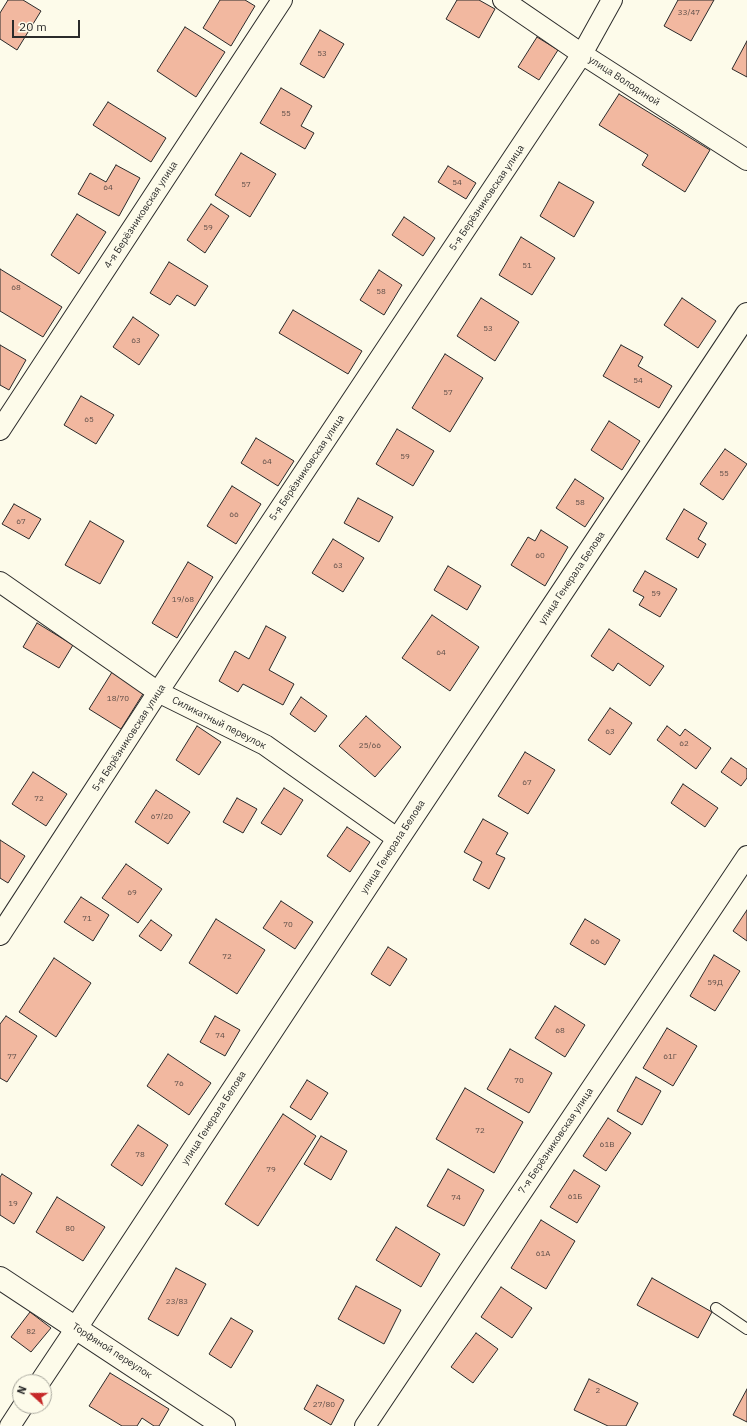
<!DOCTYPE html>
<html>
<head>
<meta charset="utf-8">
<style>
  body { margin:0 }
  #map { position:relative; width:747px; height:1426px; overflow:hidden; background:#fdfbea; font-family:"IBM Plex Sans",sans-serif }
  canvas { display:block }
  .north { position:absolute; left:12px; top:1374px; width:40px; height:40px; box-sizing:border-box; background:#fdfbea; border:1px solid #a9a89e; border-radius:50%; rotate:291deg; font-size:11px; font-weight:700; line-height:16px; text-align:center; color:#2b2b2b }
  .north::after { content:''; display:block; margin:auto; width:14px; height:18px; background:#c62828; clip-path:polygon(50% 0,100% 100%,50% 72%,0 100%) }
  .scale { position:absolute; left:12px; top:20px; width:68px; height:18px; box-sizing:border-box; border:2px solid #2b2b2b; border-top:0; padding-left:5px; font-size:12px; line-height:14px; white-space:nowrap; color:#2b2b2b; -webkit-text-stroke:3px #fdfbea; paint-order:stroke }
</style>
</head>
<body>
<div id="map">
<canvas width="747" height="1426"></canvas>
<div class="north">N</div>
<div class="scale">20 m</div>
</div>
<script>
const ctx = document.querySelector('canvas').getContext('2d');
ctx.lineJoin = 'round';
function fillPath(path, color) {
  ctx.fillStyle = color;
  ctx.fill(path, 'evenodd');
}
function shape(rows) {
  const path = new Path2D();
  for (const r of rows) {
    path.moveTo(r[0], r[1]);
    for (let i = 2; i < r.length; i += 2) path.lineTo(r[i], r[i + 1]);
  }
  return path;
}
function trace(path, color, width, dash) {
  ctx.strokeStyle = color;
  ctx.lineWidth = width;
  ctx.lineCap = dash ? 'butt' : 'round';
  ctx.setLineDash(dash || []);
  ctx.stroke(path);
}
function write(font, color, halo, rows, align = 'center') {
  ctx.font = font + ' "IBM Plex Sans",sans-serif';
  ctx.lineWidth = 3;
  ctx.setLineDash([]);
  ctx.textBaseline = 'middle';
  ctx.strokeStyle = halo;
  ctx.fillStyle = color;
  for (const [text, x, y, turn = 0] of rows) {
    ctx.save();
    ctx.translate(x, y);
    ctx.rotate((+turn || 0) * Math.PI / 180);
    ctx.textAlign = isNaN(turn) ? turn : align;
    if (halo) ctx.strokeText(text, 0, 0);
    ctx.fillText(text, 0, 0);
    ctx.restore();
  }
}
const building = shape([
  [8,0,23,0,41,11,17,50,0,39,0,13,8,0],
  [220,0,245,0,255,6,231,46,203,28,220,0],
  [457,0,479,0,495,9,479,38,446,19,457,0],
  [678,0,714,0,691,41,664,26,678,0],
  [185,27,225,52,196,97,157,71,185,27],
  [320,30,344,44,324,78,300,64,320,30],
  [537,37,558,50,539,80,518,67,537,37],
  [747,41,747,77,732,69,747,41],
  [281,88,312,106,301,126,314,133,305,149,260,123,281,88],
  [619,94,710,150,685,192,642,165,648,155,599,125,619,94],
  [108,102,166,138,151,162,93,125,108,102],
  [241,153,276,174,250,217,215,195,241,153],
  [116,165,140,178,119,216,78,194,90,173,106,182,116,165],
  [448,166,476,183,466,199,438,182,448,166],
  [559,182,594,202,574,237,540,216,559,182],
  [211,204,229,216,205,253,187,240,211,204],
  [77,214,106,232,79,274,51,255,77,214],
  [404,217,435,238,423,256,392,235,404,217],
  [521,237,555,258,532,295,499,275,521,237],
  [169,262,208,286,195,306,177,295,170,305,150,293,169,262],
  [0,269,62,307,43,337,0,311,0,269],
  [379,270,402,285,384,315,360,300,379,270],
  [481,298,519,322,495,361,457,336,481,298],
  [682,298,716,321,698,348,664,325,682,298],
  [293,310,362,351,348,374,279,333,293,310],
  [133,317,159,335,139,365,113,347,133,317],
  [0,345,26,360,9,390,0,385,0,345],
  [621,345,643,357,638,366,672,386,659,408,603,376,621,345],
  [445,354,483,378,450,432,412,408,445,354],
  [81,396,114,415,96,444,64,425,81,396],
  [609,421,640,441,622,470,591,450,609,421],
  [397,429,434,451,413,486,376,464,397,429],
  [256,438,294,461,278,486,241,463,256,438],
  [725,449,747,464,723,500,700,484,725,449],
  [575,479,604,498,585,527,556,508,575,479],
  [232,486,261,504,236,544,207,526,232,486],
  [358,498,393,517,379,542,344,523,358,498],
  [14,504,41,519,29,539,2,524,14,504],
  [684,509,707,523,698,539,706,544,698,558,666,539,684,509],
  [90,521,124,541,100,584,65,565,90,521],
  [541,530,568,547,545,586,511,565,528,537,535,541,541,530],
  [333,539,364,558,343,592,312,573,333,539],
  [188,562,213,577,177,638,152,623,188,562],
  [448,566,481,586,467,610,434,590,448,566],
  [645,571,677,589,660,617,639,605,644,597,633,591,645,571],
  [432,615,479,647,450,691,402,658,432,615],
  [37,623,73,645,59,668,23,647,37,623],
  [266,626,286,637,269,670,294,684,283,705,243,684,238,692,219,681,235,651,249,659,266,626],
  [609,629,664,666,650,686,618,663,613,671,591,656,609,629],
  [114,669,146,689,121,729,89,709,114,669],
  [301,697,327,716,315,732,290,714,301,697],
  [610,708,632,723,610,755,588,740,610,708],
  [366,716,401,747,375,777,339,746,366,716],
  [197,726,221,742,199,775,176,760,197,726],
  [667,726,680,736,685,729,711,748,696,769,657,740,667,726],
  [525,752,555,770,528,814,498,796,525,752],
  [731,758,747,769,747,778,741,786,721,772,731,758],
  [33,772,67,794,46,826,12,804,33,772],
  [683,784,718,808,705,827,671,803,683,784],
  [284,788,303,800,281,835,261,823,284,788],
  [156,790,190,812,168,844,135,822,156,790],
  [237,798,257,809,243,833,223,822,237,798],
  [483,819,508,833,496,854,505,858,489,889,473,880,482,862,464,852,483,819],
  [347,827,370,842,350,872,327,856,347,827],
  [0,840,25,856,8,883,0,878,0,840],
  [126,864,162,889,138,923,102,898,126,864],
  [81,897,109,915,93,941,64,922,81,897],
  [281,901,313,922,295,949,263,928,281,901],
  [747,910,747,941,733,931,747,910],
  [216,919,265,950,237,994,189,963,216,919],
  [585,919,620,940,605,965,570,944,585,919],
  [151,920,172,935,161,951,139,936,151,920],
  [388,947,407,959,390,986,371,974,388,947],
  [714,955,740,971,715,1011,690,996,714,955],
  [54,958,91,983,56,1037,19,1012,54,958],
  [555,1006,585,1025,565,1057,535,1038,555,1006],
  [6,1016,37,1036,7,1082,0,1078,0,1024,6,1016],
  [215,1016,240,1030,225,1056,200,1042,215,1016],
  [667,1028,697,1046,673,1086,643,1068,667,1028],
  [510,1049,552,1073,529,1113,487,1089,510,1049],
  [168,1054,211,1083,189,1115,147,1086,168,1054],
  [636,1077,661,1091,642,1125,617,1111,636,1077],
  [307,1080,328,1093,311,1120,290,1107,307,1080],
  [465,1088,523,1122,494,1173,436,1139,465,1088],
  [283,1114,316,1136,258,1226,225,1204,283,1114],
  [608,1118,631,1133,606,1171,583,1156,608,1118],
  [138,1125,168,1145,142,1186,111,1165,138,1125],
  [321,1136,347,1151,331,1180,304,1164,321,1136],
  [448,1169,484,1190,464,1226,427,1206,448,1169],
  [574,1170,600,1186,577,1223,550,1207,574,1170],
  [2,1174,32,1193,14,1224,0,1215,0,1177,2,1174],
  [57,1197,105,1227,83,1261,36,1232,57,1197],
  [541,1220,575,1241,546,1289,511,1268,541,1220],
  [396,1227,440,1254,421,1287,376,1260,396,1227],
  [176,1268,206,1284,178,1336,148,1319,176,1268],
  [652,1278,712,1312,698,1338,637,1305,652,1278],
  [356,1286,401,1310,384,1344,338,1319,356,1286],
  [501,1287,532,1308,512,1338,481,1317,501,1287],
  [30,1312,51,1328,31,1352,11,1337,30,1312],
  [231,1318,253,1331,231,1368,209,1354,231,1318],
  [476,1333,498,1349,473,1383,451,1367,476,1333],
  [110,1373,169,1409,159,1426,154,1426,142,1418,137,1426,122,1426,89,1406,110,1373],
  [589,1379,638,1403,626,1426,608,1426,574,1410,589,1379],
  [317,1385,344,1400,331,1425,304,1409,317,1385],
  [747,1389,747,1422,733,1415,747,1389]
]);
fillPath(building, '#f2b8a0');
trace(building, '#2b2b2b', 1);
const lane = shape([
  [716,1308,747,1329]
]);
const street = shape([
  [503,0,582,54,747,160],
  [0,430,282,0],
  [0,582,158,692,265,745,398,839],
  [0,935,158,692,582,54,612,0],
  [40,1382,76,1328],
  [10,1426,23,1406],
  [365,1426,747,856]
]);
const secondary = shape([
  [0,1278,224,1426],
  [76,1328,398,839,747,314]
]);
trace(lane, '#2b2b2b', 12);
trace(street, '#2b2b2b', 22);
trace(secondary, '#2b2b2b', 24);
trace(lane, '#fdfbea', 10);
trace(street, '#fdfbea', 20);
trace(secondary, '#fdfbea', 22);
write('8px', '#5d4e48', null, [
  ["33/47",689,13],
  ["53",322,54],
  ["55",286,114],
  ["54",457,183],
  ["57",246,185],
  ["64",108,188],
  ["59",208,228],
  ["51",527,266],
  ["68",16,288],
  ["58",381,292],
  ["53",488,329],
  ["63",136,341],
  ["54",638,381],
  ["57",448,393],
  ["65",89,420],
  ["59",405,457],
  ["64",267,462],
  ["55",724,474],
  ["58",580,503],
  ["66",234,515],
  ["67",21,522],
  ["60",540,556],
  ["63",338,566],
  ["59",656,594],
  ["19/68",183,600],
  ["64",441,653],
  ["18/70",118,699],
  ["63",610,732],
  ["62",684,744],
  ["25/66",370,746],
  ["67",527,783],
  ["72",39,799],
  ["67/20",162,817],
  ["69",132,893],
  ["71",87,919],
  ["70",288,925],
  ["66",595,942],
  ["72",227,957],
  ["59Д",715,983],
  ["68",560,1031],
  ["74",220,1036],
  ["77",12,1057],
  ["61Г",670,1057],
  ["70",519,1081],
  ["76",179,1084],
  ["72",480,1131],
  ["61В",607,1145],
  ["78",140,1155],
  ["79",271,1170],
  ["61Б",575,1197],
  ["74",456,1198],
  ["19",13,1204],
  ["80",70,1229],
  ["61А",543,1254],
  ["23/83",177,1302],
  ["82",31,1332],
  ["2",598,1391],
  ["27/80",324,1405]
]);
write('10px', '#2b2b2b', '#fdfbea', [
  ["улица Володиной",624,81,33],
  ["5-я Берёзниковская улица",487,198,-56],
  ["4-я Берёзниковская улица",141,215,-57],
  ["5-я Берёзниковская улица",307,468,-56],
  ["улица Генерала Белова",572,578,-56],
  ["Силикатный переулок",219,723,27],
  ["5-я Берёзниковская улица",129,738,-57],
  ["улица Генерала Белова",393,847,-57],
  ["улица Генерала Белова",214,1118,-57],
  ["7-я Берёзниковская улица",556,1141,-56],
  ["Торфяной переулок",112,1351,33]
]);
</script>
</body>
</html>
